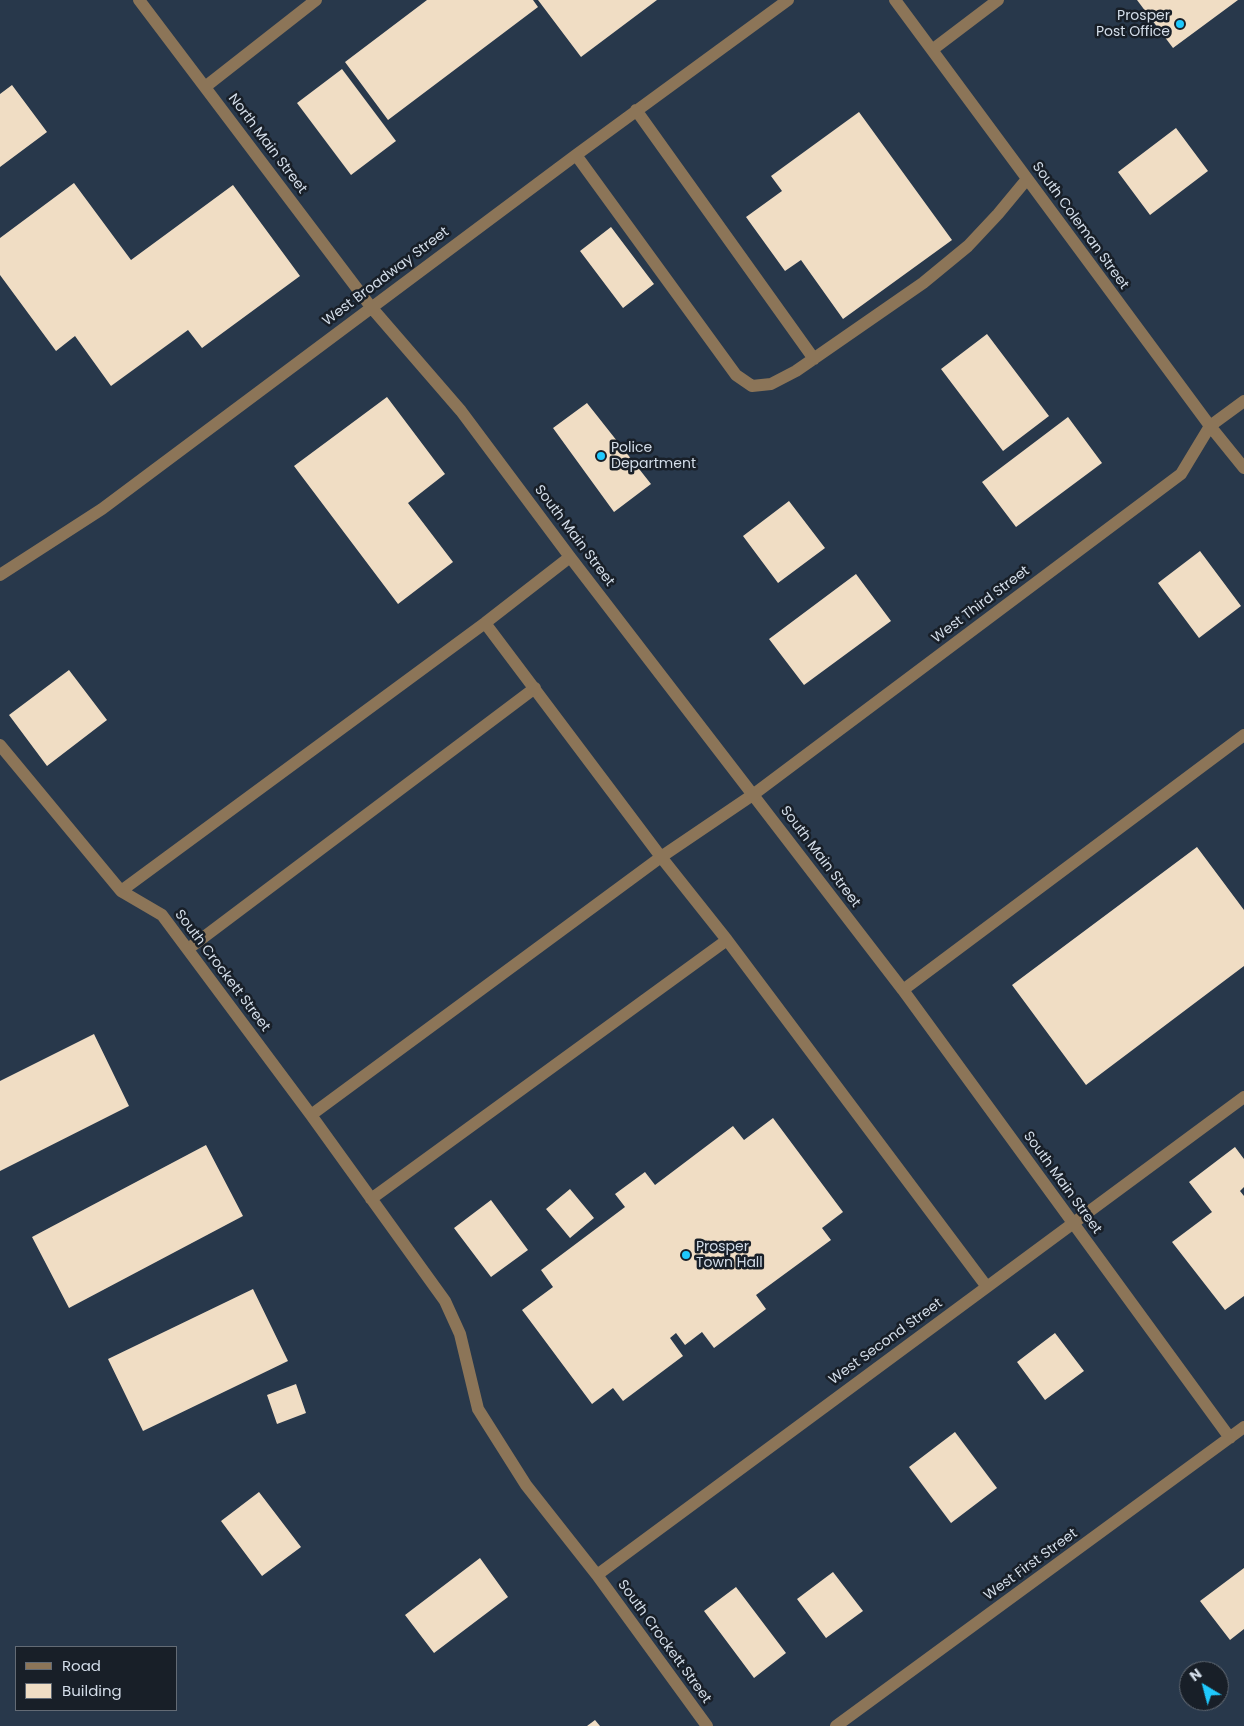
<!DOCTYPE html>
<html>
<head>
<meta charset="utf-8">
<style>
  body { margin:0 }
  #map { position:relative; width:1244px; height:1726px; overflow:hidden; background:#28384b; font-family:Poppins,sans-serif }
  canvas { display:block }
  .legend { position:absolute; left:15px; top:1646px; width:162px; height:65px; box-sizing:border-box; background:#181f28; border:1px solid #636b75; margin:0; padding:6px 9px; list-style:none; font-size:15px; color:#d3dde9 }
  .legend li { display:flex; align-items:center; gap:10px; height:25px }
  .legend b { width:25px; border:1px solid #636b75 }
  .north { position:absolute; left:1179px; top:1661px; width:50px; height:50px; box-sizing:border-box; background:#181f28; border:1px solid #636b75; border-radius:50%; rotate:323deg; font-size:14px; font-weight:700; line-height:20px; text-align:center; color:#d3dde9 }
  .north::after { content:''; display:block; margin:auto; width:18px; height:22px; background:#1fc9fd; clip-path:polygon(50% 0,100% 100%,50% 72%,0 100%) }
</style>
</head>
<body>
<div id="map">
<canvas width="1244" height="1726"></canvas>
<ul class="legend">
<li><b style="height:6px;background:#8c7558"></b>Road</li>
<li><b style="height:14px;background:#f0ddc4"></b>Building</li>
</ul>
<div class="north">N</div>
</div>
<script>
const ctx = document.querySelector('canvas').getContext('2d');
ctx.lineJoin = 'round';
function fillPath(path, color) {
  ctx.fillStyle = color;
  ctx.fill(path, 'evenodd');
}
function shape(rows) {
  const path = new Path2D();
  for (const r of rows) {
    path.moveTo(r[0], r[1]);
    for (let i = 2; i < r.length; i += 2) path.lineTo(r[i], r[i + 1]);
  }
  return path;
}
function trace(path, color, width, dash) {
  ctx.strokeStyle = color;
  ctx.lineWidth = width;
  ctx.lineCap = dash ? 'butt' : 'round';
  ctx.setLineDash(dash || []);
  ctx.stroke(path);
}
function write(font, color, halo, rows, align = 'center') {
  ctx.font = font + ' Poppins,sans-serif';
  ctx.lineWidth = 5;
  ctx.setLineDash([]);
  ctx.textBaseline = 'middle';
  ctx.strokeStyle = halo;
  ctx.fillStyle = color;
  for (const [text, x, y, turn = 0] of rows) {
    ctx.save();
    ctx.translate(x, y);
    ctx.rotate((+turn || 0) * Math.PI / 180);
    ctx.textAlign = isNaN(turn) ? turn : align;
    if (halo) ctx.strokeText(text, 0, 0);
    ctx.fillText(text, 0, 0);
    ctx.restore();
  }
}
fillPath(shape([
  [427,0,533,0,538,7,388,120,345,62],
  [538,0,657,0,581,57],
  [1137,0,1238,0,1173,48],
  [342,69,396,141,351,175,297,103],
  [12,85,47,132,0,167,0,94],
  [859,112,952,240,843,319,801,260,785,271,746,217,782,191,771,176],
  [1176,128,1208,171,1150,215,1118,172],
  [74,183,131,260,233,185,300,276,202,348,188,330,111,386,75,336,56,351,0,275,0,238],
  [611,227,654,284,623,308,580,251],
  [987,334,1049,416,1003,451,941,369],
  [387,397,445,474,408,503,453,562,398,604,294,466],
  [587,403,651,484,614,512,553,428],
  [1068,417,1102,463,1016,527,982,482],
  [789,501,825,548,778,583,743,536],
  [1200,551,1241,606,1199,638,1158,583],
  [856,574,891,621,804,685,769,639],
  [69,670,107,720,47,766,9,715],
  [1197,847,1244,910,1244,966,1086,1085,1012,985],
  [94,1034,129,1106,0,1171,0,1081],
  [773,1118,843,1212,822,1228,831,1240,756,1295,766,1309,714,1348,702,1332,685,1345,676,1333,670,1338,683,1356,623,1401,613,1388,592,1404,522,1310,553,1287,541,1270,625,1207,615,1194,645,1172,655,1185,733,1126,744,1140],
  [206,1145,243,1216,69,1308,32,1237],
  [1235,1147,1244,1159,1244,1187,1240,1191,1244,1196,1244,1296,1225,1310,1172,1242,1212,1212,1189,1182],
  [570,1189,594,1218,570,1238,546,1209],
  [491,1200,528,1250,491,1277,454,1228],
  [253,1289,288,1361,143,1431,108,1359],
  [1055,1333,1084,1371,1045,1400,1017,1362],
  [296,1384,306,1413,277,1424,267,1395],
  [955,1432,997,1488,951,1523,909,1467],
  [259,1492,301,1547,262,1576,221,1521],
  [480,1558,508,1597,434,1653,405,1615],
  [1244,1568,1244,1629,1230,1640,1200,1601],
  [833,1572,863,1611,826,1638,797,1599],
  [736,1587,786,1653,754,1678,704,1611],
  [595,1720,600,1726,587,1726]
]), '#f0ddc4');
trace(shape([
  [139,0,371,307,461,411,570,557,903,990,1230,1438],
  [895,0,1210,426,1244,468],
  [932,50,998,0],
  [205,87,316,0],
  [636,110,814,359],
  [576,155,736,375,752,386,771,384,796,371,923,283,968,246,998,214,1027,179],
  [0,575,102,509,576,155,788,0],
  [485,623,661,857,754,794,1181,474,1210,426,1244,401],
  [0,745,121,891,162,915,311,1115,445,1301,460,1334,478,1409,526,1485,597,1575,1244,1097],
  [121,891,485,623,570,557],
  [188,949,535,688],
  [903,990,1244,735],
  [311,1115,661,857,727,940,987,1287],
  [371,1199,727,940],
  [597,1575,707,1726],
  [836,1726,1244,1427]
]), '#8c7558', 12);
for (const [x, y, r, color] of [
  [1180,24,5,"#1fc9fd"],
  [601,456,5,"#1fc9fd"],
  [686,1255,5,"#1fc9fd"]
]) {
  const dot = new Path2D();
  dot.arc(x, y, r, 0, 2 * Math.PI);
  ctx.fillStyle = color;
  ctx.fill(dot);
  trace(dot, '#181f28', 2);
}
write('14px', '#d3dde9', '#181f28', [
  ["Prosper",1170,16,"right"],
  ["Post Office",1170,32,"right"],
  ["Police",611,448],
  ["Department",611,464],
  ["Prosper",696,1247],
  ["Town Hall",696,1263]
], 'left');
write('14px', '#d3dde9', '#181f28', [
  ["North Main Street",267,144,53],
  ["South Coleman Street",1080,226,54],
  ["West Broadway Street",386,277,-37],
  ["South Main Street",574,536,53],
  ["West Third Street",981,605,-37],
  ["South Main Street",820,857,53],
  ["South Crockett Street",222,971,53],
  ["South Main Street",1062,1183,54],
  ["West Second Street",886,1342,-36],
  ["West First Street",1031,1565,-36],
  ["South Crockett Street",664,1642,54]
]);
</script>
</body>
</html>
